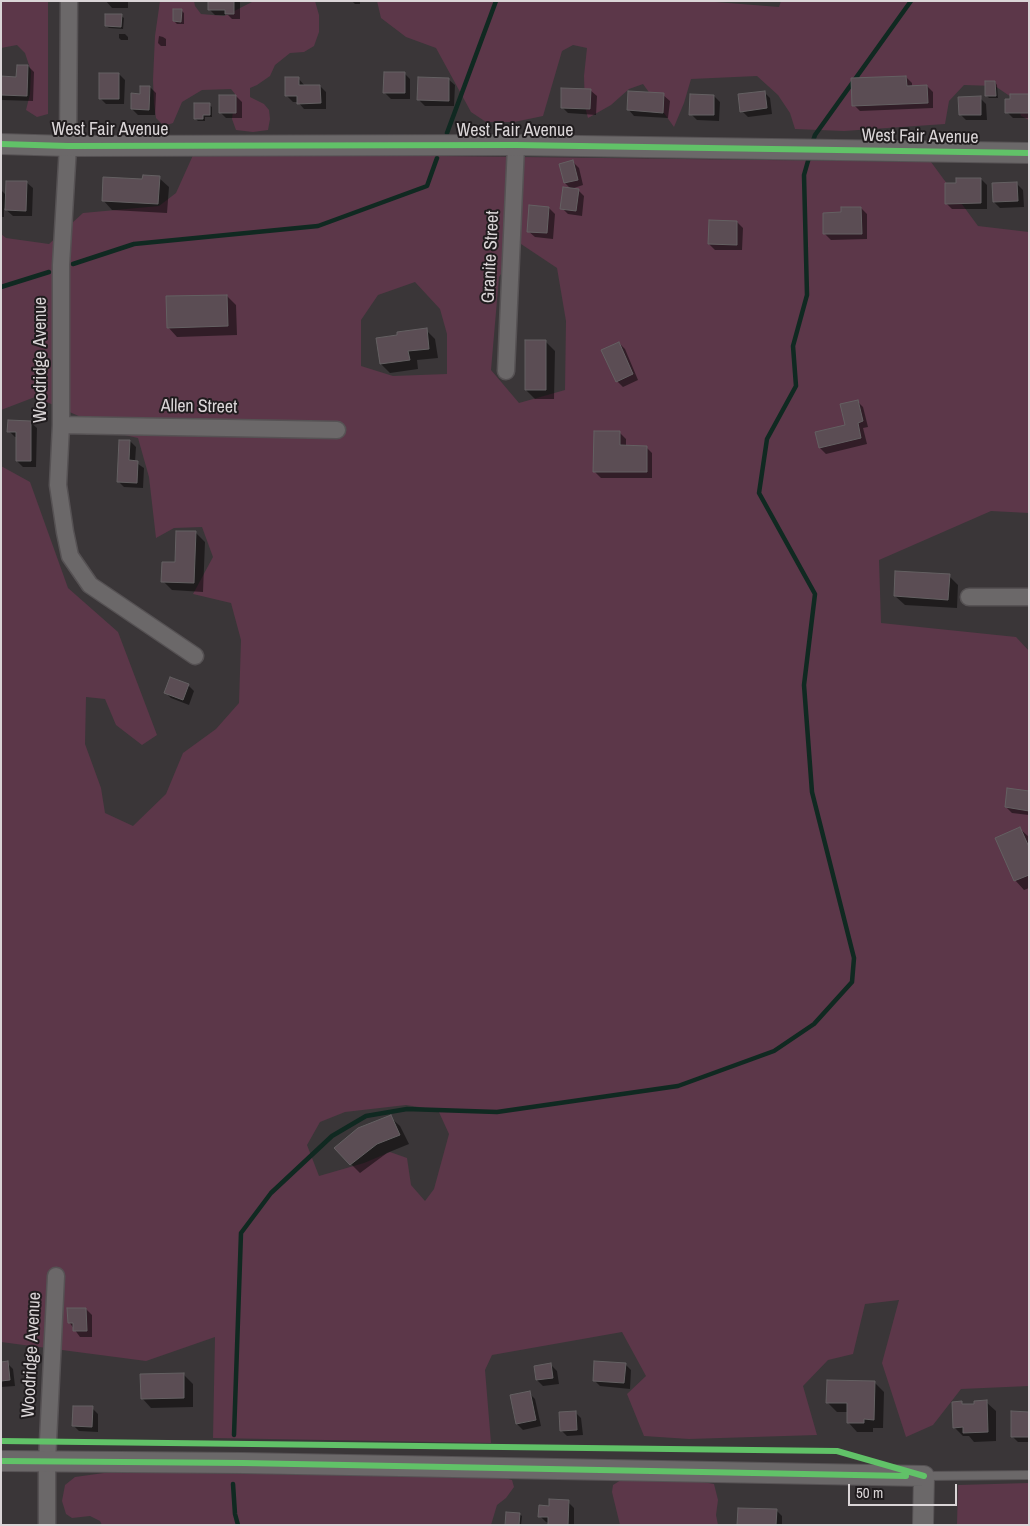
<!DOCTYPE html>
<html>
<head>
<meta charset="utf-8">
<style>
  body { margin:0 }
  #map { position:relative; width:1030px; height:1526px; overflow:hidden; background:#3a3638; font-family:"Archivo Narrow",sans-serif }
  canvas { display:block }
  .frame { position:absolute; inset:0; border:2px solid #dad5d7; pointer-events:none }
  .scale { position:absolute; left:848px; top:1484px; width:109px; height:22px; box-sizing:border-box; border:2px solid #dad5d7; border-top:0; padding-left:6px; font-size:15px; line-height:18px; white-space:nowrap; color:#dad5d7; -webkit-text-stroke:4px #201c1e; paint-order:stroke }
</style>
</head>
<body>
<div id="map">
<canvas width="1030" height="1526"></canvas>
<div class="frame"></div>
<div class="scale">50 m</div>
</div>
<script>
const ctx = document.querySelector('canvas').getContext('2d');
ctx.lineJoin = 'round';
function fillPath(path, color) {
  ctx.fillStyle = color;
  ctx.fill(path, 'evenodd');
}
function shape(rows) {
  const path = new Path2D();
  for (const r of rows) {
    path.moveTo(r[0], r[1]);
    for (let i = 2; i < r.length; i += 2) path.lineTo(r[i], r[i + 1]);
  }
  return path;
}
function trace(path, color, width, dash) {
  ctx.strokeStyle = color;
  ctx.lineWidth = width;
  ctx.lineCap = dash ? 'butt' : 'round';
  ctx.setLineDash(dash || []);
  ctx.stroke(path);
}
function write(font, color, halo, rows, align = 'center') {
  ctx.font = font + ' "Archivo Narrow",sans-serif';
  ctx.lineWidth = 4;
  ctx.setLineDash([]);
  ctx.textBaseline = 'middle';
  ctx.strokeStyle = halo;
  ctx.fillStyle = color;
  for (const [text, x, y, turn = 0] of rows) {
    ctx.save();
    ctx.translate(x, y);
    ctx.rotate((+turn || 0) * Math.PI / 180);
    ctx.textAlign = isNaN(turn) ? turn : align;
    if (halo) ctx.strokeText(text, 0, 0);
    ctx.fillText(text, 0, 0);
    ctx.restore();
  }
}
fillPath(shape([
  [1,1,48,1,48,114,37,117,26,110,30,94,31,71,25,53,17,45,1,48],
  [160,1,194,1,195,6,201,14,224,16,254,1,315,1,319,15,319,32,314,46,304,52,290,53,275,65,270,76,257,85,250,88,250,97,264,104,269,110,270,119,268,130,253,132,236,130,232,119,235,94,231,89,202,90,182,102,173,123,164,126,156,118,154,104,153,80,155,36],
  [377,1,703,1,779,7,781,1,1029,1,1029,120,1021,116,1017,101,995,86,964,85,949,101,945,124,844,131,795,129,790,113,778,95,757,76,691,79,684,103,674,127,643,84,629,89,611,105,588,118,585,107,584,76,587,48,573,45,562,51,543,116,514,122,486,122,471,112,436,48,406,37,381,18],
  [194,153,931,162,978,226,1029,232,1029,513,991,511,879,560,881,623,1016,637,1029,651,1029,1386,961,1389,933,1425,906,1437,882,1363,899,1300,865,1304,853,1354,828,1360,803,1386,817,1435,689,1439,644,1436,627,1394,646,1376,622,1332,492,1355,485,1370,491,1443,213,1438,215,1337,146,1361,1,1342,1,466,30,482,68,588,118,632,157,735,142,745,116,725,105,699,86,697,85,744,101,788,105,813,133,826,166,794,183,753,216,729,239,703,241,640,231,603,193,594,213,557,202,527,174,528,156,538,149,477,138,438,120,434,35,397,1,410,1,234,6,238,49,244,83,213,159,206,176,193],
  [521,244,557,268,566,321,565,390,519,403,491,370,499,277],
  [415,282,440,309,447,334,447,374,393,376,361,366,361,320,378,295],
  [406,1105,438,1110,449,1134,434,1189,425,1201,411,1185,407,1158,390,1152,364,1163,319,1176,307,1145,320,1122,345,1112],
  [111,1472,501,1477,512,1480,514,1487,506,1498,497,1505,491,1525,102,1525,100,1521,90,1516,72,1518,66,1514,62,1501,65,1485,75,1477],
  [621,1480,693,1480,714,1484,718,1500,716,1515,718,1525,620,1525,612,1492,613,1485],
  [1029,1483,1029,1525,957,1525,958,1485]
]), '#5c3749');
fillPath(shape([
  [106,1,128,1,128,8,112,8],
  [209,1,240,1,240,19,232,19,228,15,215,15,209,9],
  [352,1,360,1,360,4,355,4],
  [181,10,184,13,184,24,177,24,174,21],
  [121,16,124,18,123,29,109,28,106,26],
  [119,34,125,34,128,37,128,40,121,40,119,38],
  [159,36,163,37,166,39,166,46,161,46,158,43],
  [28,66,34,72,33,101,1,100,1,78,17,78],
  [404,73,410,79,410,99,391,99,385,93],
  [119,74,125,80,124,104,106,104,100,98],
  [906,77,912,83,912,87,927,86,933,92,933,108,860,111,854,105],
  [298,78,305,86,320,86,326,92,326,109,304,109,298,102,293,102,287,96],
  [448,79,455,85,454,106,425,106,419,100],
  [995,82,997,85,998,98,989,98,987,96],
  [150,87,156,93,155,115,138,115,132,109,141,95],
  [590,90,597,96,596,115,568,113,562,107],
  [764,92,770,98,772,114,748,117,742,111],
  [663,95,670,101,668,118,634,116,628,109],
  [1029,95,1029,118,1013,118,1007,112],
  [236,96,242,102,242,118,226,118,220,112],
  [714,96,720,102,719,121,697,120,691,114],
  [980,98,986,104,987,120,966,120,960,114],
  [209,105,212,107,212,117,205,117,205,121,198,121,195,118],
  [573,162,579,168,583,185,571,189,565,183],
  [159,178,169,187,167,213,112,210,103,200,144,181],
  [981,179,987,185,987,209,952,209,946,203,957,184],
  [26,182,33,188,32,216,13,216,4,208,4,217,1,217,1,190,7,196],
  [1017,184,1023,190,1024,207,1000,208,994,202],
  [578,190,584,196,582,216,568,214,562,208],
  [549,208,555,214,553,239,535,237,528,231],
  [861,208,867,214,867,239,831,240,825,234,843,213],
  [737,222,743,228,742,250,715,250,709,244],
  [227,296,236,305,237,335,177,337,168,327],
  [426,330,435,339,438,358,417,360,418,369,390,373,381,364,399,336],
  [545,341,555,351,554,399,535,399,526,390],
  [619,343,625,349,638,380,623,387,617,381],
  [857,401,863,407,868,427,863,428,867,444,826,454,820,448,846,426],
  [30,422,37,428,36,467,23,467,17,461,17,437,15,437,9,431],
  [620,433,626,439,626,447,646,447,652,453,652,478,601,478,595,472],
  [120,441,130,441,136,447,135,462,144,468,143,488,124,487,118,481],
  [196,533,205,542,203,592,172,590,163,581,176,563],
  [949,576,958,585,957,608,905,605,895,596],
  [188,685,194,691,189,705,171,698,165,692],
  [1029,792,1029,815,1012,813,1006,807],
  [1020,829,1029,837,1029,888,1024,890,1015,880],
  [390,1117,400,1126,409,1144,387,1153,360,1173,351,1164],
  [86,1309,92,1315,92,1337,80,1337,69,1322],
  [1,1363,7,1363,13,1369,15,1386,1,1387,1,1393],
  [625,1364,631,1370,630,1389,600,1386,594,1380],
  [551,1365,557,1371,559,1384,543,1386,537,1380,536,1367],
  [183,1374,193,1384,193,1407,151,1408,142,1398],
  [874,1382,884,1392,883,1428,873,1428,873,1432,857,1432,848,1422,848,1412,837,1412,828,1403],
  [529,1393,535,1399,541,1426,523,1430,517,1424,511,1396],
  [986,1402,996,1411,996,1441,974,1442,969,1436,963,1436,954,1427,961,1403,964,1405,976,1405],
  [92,1408,98,1414,98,1432,79,1431,73,1425],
  [575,1412,581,1418,583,1435,567,1436,561,1430],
  [1029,1413,1029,1442,1018,1442,1012,1436],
  [568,1502,574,1508,574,1525,549,1525,549,1523,546,1522,540,1516,550,1507],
  [776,1510,782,1516,782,1525,738,1525],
  [519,1514,522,1516,521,1525,506,1525]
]), '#0007');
trace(shape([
  [447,133,496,1],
  [812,144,815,135,911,1],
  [73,264,134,244,318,226,427,186,437,158],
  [1,287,49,272],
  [234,1435,241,1233,271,1193,332,1136,366,1116,407,1109,497,1112,678,1086,774,1051,814,1024,852,982,854,958,812,792,804,685,815,594,759,493,767,439,796,386,793,346,807,295,804,175,810,154],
  [233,1484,235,1514,238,1525]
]), '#102921', 4.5);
const building = shape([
  [208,1,234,1,234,14,225,14,225,10,208,10,208,1],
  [173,9,182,9,181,22,173,21,173,9],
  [105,14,122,14,121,27,105,26,105,14],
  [17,65,28,65,27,96,1,95,1,76,16,77,17,65],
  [384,72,405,72,405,93,383,93,384,72],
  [99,73,119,73,119,99,99,99,99,73],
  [906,76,907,86,927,85,928,103,852,106,851,78,906,76],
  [285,77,299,77,299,85,320,85,321,103,297,104,297,96,285,96,285,77],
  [418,77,449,78,449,101,417,100,418,77],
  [985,81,995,81,996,96,985,96,985,81],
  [140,86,150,86,149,110,131,109,131,93,140,94,140,86],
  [561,88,591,89,590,109,561,108,561,88],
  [628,91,664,93,663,113,627,110,628,91],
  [765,91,767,108,740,112,738,94,765,91],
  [690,94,714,95,714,115,689,115,690,94],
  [1010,94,1029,94,1029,113,1005,113,1005,99,1010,99,1010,94],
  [219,95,236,95,236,113,219,113,219,95],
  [981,96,981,115,959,115,958,97,981,96],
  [194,103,210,103,210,115,203,115,203,119,194,119,194,103],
  [573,160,578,180,564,183,559,164,573,160],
  [143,175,160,176,158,204,102,201,103,177,142,179,143,175],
  [956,178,981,178,981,203,945,204,945,183,956,183,956,178],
  [6,181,27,181,26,211,5,210,6,181],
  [1017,182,1018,201,993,202,992,183,1017,182],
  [563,187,579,189,576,211,560,209,563,187],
  [529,205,549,207,547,233,527,232,529,205],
  [841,207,861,207,862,234,823,234,823,213,841,212,841,207],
  [709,220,737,221,737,245,708,244,709,220],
  [227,295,228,326,167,328,166,296,227,295],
  [427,328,429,349,408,351,410,360,380,364,376,338,397,335,397,332,427,328],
  [525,340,546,340,546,390,525,390,525,340],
  [619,342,633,374,616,382,601,350,619,342],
  [858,400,863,421,858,423,861,438,819,448,815,432,845,425,840,404,858,400],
  [8,420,31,421,31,461,16,461,16,432,7,432,8,420],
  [594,431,620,431,620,445,647,446,647,472,593,472,594,431],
  [119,440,130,440,129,460,138,461,137,483,117,482,119,440],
  [176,531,196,531,194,583,161,582,162,562,175,562,176,531],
  [895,571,950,574,948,600,894,596,895,571],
  [170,677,189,684,183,700,164,693,170,677],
  [1007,788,1029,791,1029,811,1005,807,1007,788],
  [1020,827,1029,847,1029,875,1014,881,995,838,1020,827],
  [391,1115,400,1135,377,1144,350,1165,334,1148,358,1128,391,1115],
  [67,1308,86,1308,87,1331,73,1331,73,1323,68,1323,67,1308],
  [8,1361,10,1380,1,1381,1,1362,8,1361],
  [594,1361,626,1363,624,1383,593,1381,594,1361],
  [551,1363,553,1378,536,1380,534,1366,551,1363],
  [184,1373,184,1398,141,1399,140,1374,184,1373],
  [827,1380,875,1381,874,1420,864,1419,864,1423,847,1423,847,1403,826,1403,827,1380],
  [530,1391,536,1420,516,1424,510,1395,530,1391],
  [987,1400,988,1432,963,1433,963,1427,953,1428,952,1402,962,1401,962,1404,974,1404,974,1401,987,1400],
  [73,1406,93,1406,92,1427,72,1426,73,1406],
  [576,1411,577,1430,560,1431,559,1412,576,1411],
  [1011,1411,1029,1412,1029,1437,1011,1437,1011,1411],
  [549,1499,569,1500,568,1525,548,1525,548,1517,538,1517,539,1505,549,1506,549,1499],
  [738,1508,777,1509,776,1525,737,1525,738,1508],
  [506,1512,520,1513,519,1525,505,1525,506,1512]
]);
fillPath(building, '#5b4d54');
trace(building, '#646062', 1);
const service = shape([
  [926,1476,1029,1475]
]);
const minor = shape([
  [69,1,68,146,61,265,61,425,58,485,65,532,70,556,90,585,195,656],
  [506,371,516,145],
  [61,425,337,430],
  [969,597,1029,597],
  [47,1525,47,1462,56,1276]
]);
const tertiary = shape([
  [1,144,68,146,516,145,1029,153],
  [1,1461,243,1463,924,1476,923,1525]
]);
trace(service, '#565254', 10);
trace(minor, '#565254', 19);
trace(tertiary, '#565254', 22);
trace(service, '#6b6869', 8);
trace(minor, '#6b6869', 16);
trace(tertiary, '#6b6869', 20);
trace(shape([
  [1,144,68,146,516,145,1029,153],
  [1,1441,837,1451,924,1476],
  [1,1461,243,1463,906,1476]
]), '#61c268', 6);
write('18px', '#dad5d7', '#201c1e', [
  ["West Fair Avenue",110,130],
  ["West Fair Avenue",515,131],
  ["West Fair Avenue",920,137,1],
  ["Granite Street",491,257,-87],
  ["Woodridge Avenue",41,360,-90],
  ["Allen Street",199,407,1],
  ["Woodridge Avenue",32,1355,-87]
]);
</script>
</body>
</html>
